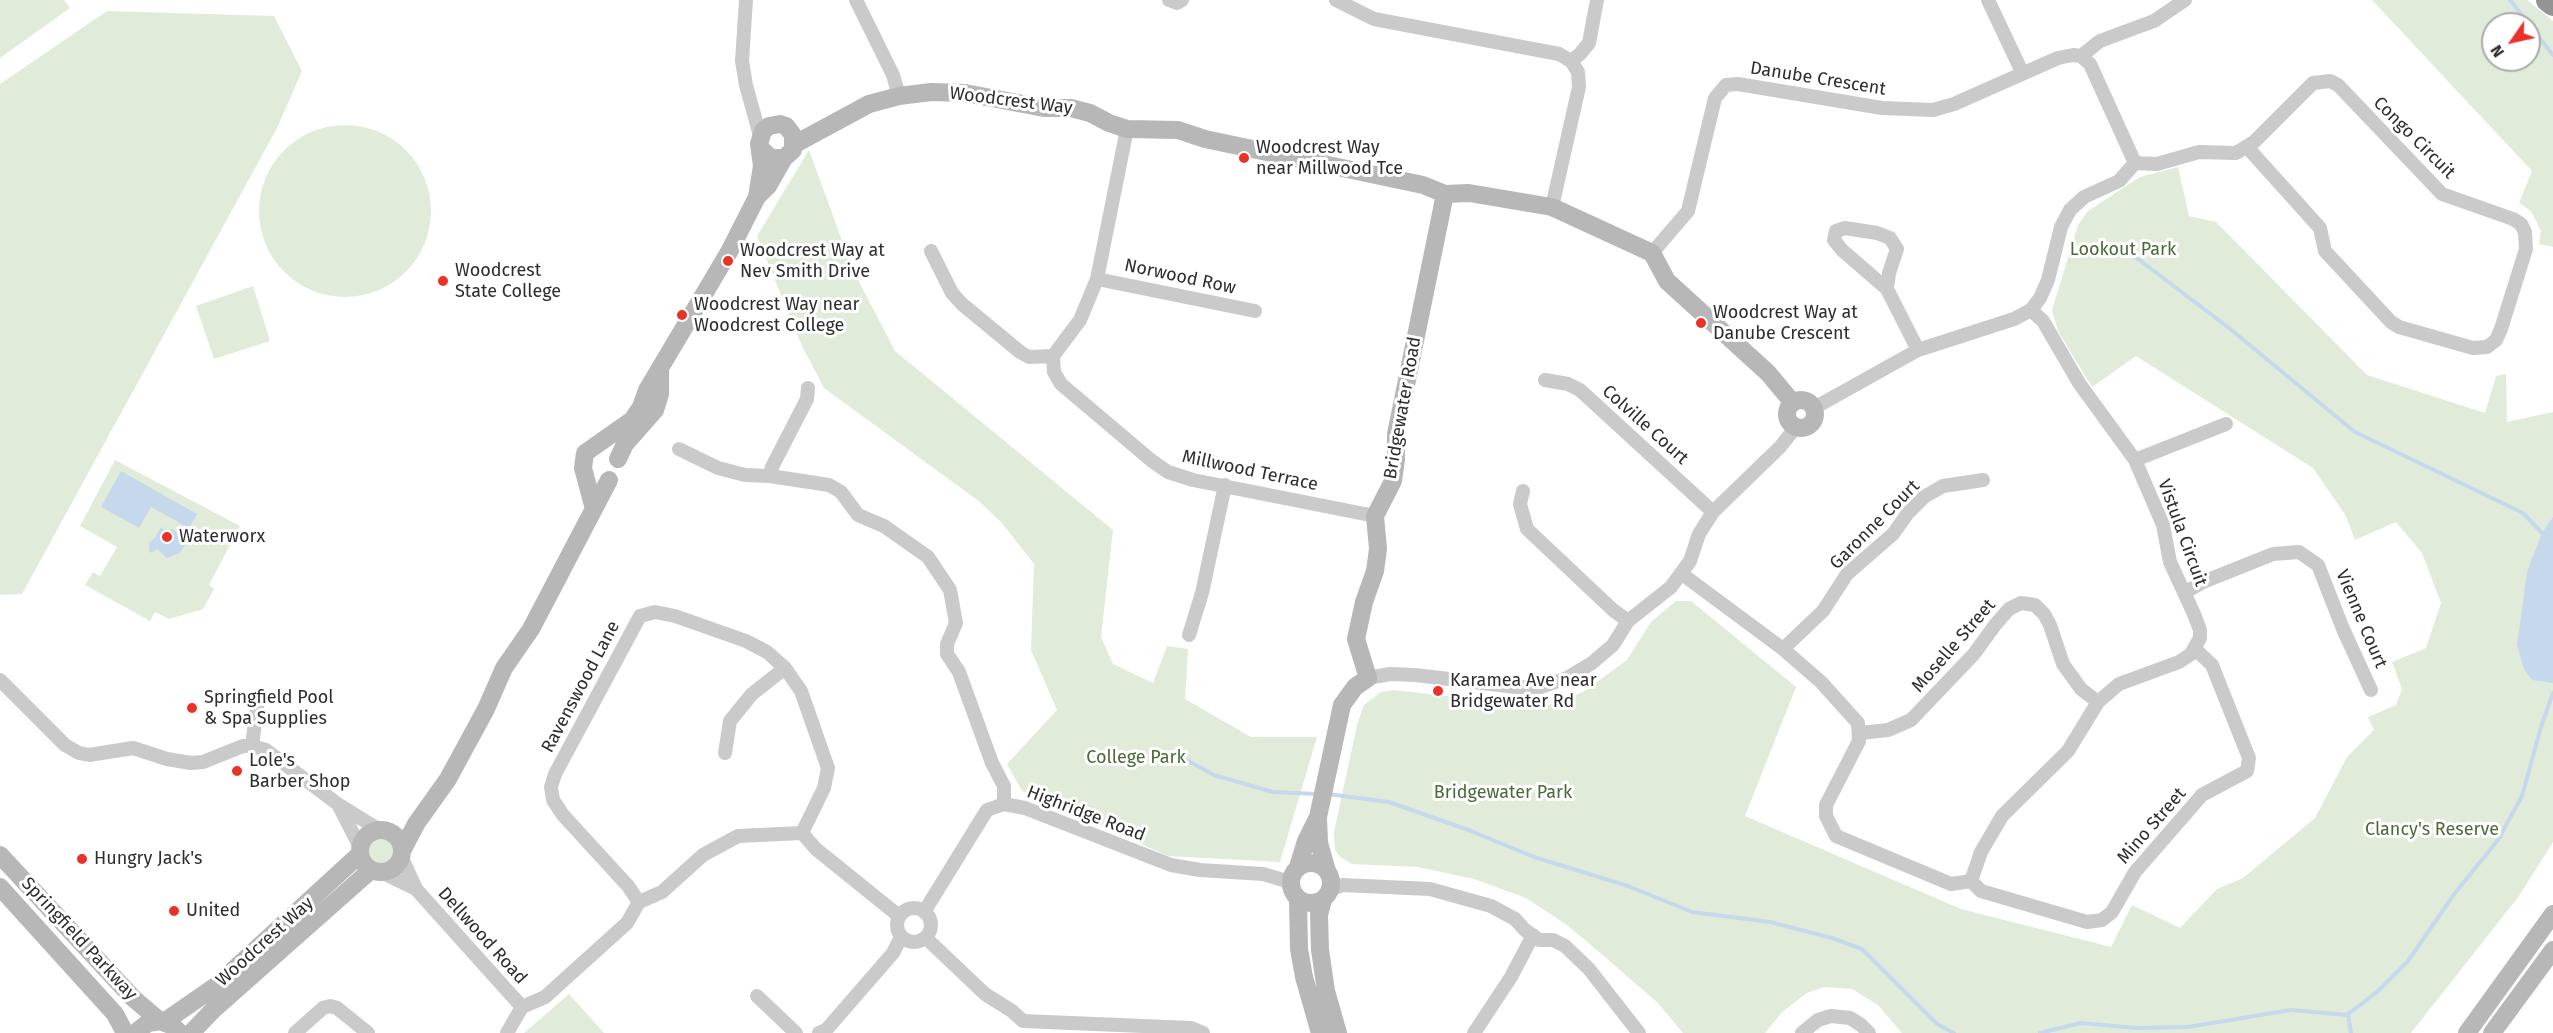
<!DOCTYPE html>
<html>
<head>
<meta charset="utf-8">
<style>
  body { margin:0 }
  #map { position:relative; width:2553px; height:1033px; overflow:hidden; background:#fff; font-family:"Fira Sans",sans-serif }
  canvas { display:block }
  .north { position:absolute; left:2481px; top:12px; width:60px; height:60px; box-sizing:border-box; background:#fff; border:2px solid #ababab; border-radius:50%; rotate:236deg; font-size:16px; font-weight:700; line-height:24px; text-align:center; color:#2d2d2d }
  .north::after { content:''; display:block; margin:auto; width:21px; height:27px; background:#eb3229; clip-path:polygon(50% 0,100% 100%,50% 72%,0 100%) }
</style>
</head>
<body>
<div id="map">
<canvas width="2553" height="1033"></canvas>
<div class="north">N</div>
</div>
<script>
const ctx = document.querySelector('canvas').getContext('2d');
ctx.lineJoin = 'round';
function fillPath(path, color) {
  ctx.fillStyle = color;
  ctx.fill(path, 'evenodd');
}
function shape(rows) {
  const path = new Path2D();
  for (const r of rows) {
    if (r.length === 3) {
      path.moveTo(r[0] + r[2], r[1]);
      path.arc(r[0], r[1], r[2], 0, 2 * Math.PI);
      continue;
    }
    path.moveTo(r[0], r[1]);
    for (let i = 2; i < r.length; i += 2) path.lineTo(r[i], r[i + 1]);
  }
  return path;
}
function trace(path, color, width, dash) {
  ctx.strokeStyle = color;
  ctx.lineWidth = width;
  ctx.lineCap = dash ? 'butt' : 'round';
  ctx.setLineDash(dash || []);
  ctx.stroke(path);
}
function write(font, color, halo, rows, align = 'center') {
  ctx.font = font + ' "Fira Sans",sans-serif';
  ctx.lineWidth = 6;
  ctx.setLineDash([]);
  ctx.textBaseline = 'middle';
  ctx.strokeStyle = halo;
  ctx.fillStyle = color;
  for (const [text, x, y, turn = 0] of rows) {
    ctx.save();
    ctx.translate(x, y);
    ctx.rotate((+turn || 0) * Math.PI / 180);
    ctx.textAlign = isNaN(turn) ? turn : align;
    if (halo) ctx.strokeText(text, 0, 0);
    ctx.fillText(text, 0, 0);
    ctx.restore();
  }
}
fillPath(shape([
  [0,0,64,0,70,8,0,58],
  [2372,0,2527,0,2553,21,2553,247,2539,244,2541,231,2531,211,2519,203,2532,171],
  [2493,24,2529,24,2529,60,2493,60],
  [107,11,274,16,302,71,277,128,22,594,0,595,0,84],
  [345,211,86],
  [809,150,852,268,895,351,1113,530,1101,637,1113,664,1153,683,1167,646,1188,649,1185,699,1251,737,1317,737,1280,862,1168,856,1022,791,1007,764,1057,710,1031,650,1034,564,1002,523,980,502,824,388,802,346,757,236],
  [2178,167,2189,216,2216,222,2367,375,2485,413,2496,376,2506,374,2507,422,2553,412,2553,842,2519,896,2411,1033,1902,1033,1878,1005,1852,989,1824,987,1807,993,1782,1012,1765,1033,1683,1033,1658,1003,1598,951,1567,925,1526,898,1474,879,1418,867,1352,864,1340,857,1335,850,1334,832,1357,725,1364,705,1381,692,1394,690,1543,707,1583,692,1627,660,1651,622,1676,601,1691,601,1796,687,1745,816,1961,909,2111,947,2132,905,2180,928,2217,889,2243,878,2315,818,2347,757,2374,730,2368,717,2396,705,2402,689,2392,662,2426,648,2441,603,2422,553,2396,522,2355,540,2346,516,2313,468,2136,356,2092,387,2058,331,2052,310,2078,225,2088,211,2140,177],
  [253,286,270,341,214,359,196,306],
  [115,460,240,526,209,585,214,589,203,609,169,619,155,612,150,621,85,585,93,572,100,576,117,547,80,526],
  [381,851,16],
  [569,994,604,1033,524,1033]
]), '#e1ebda');
fillPath(shape([
  [121,471,197,514,189,528,151,507,139,528,101,507],
  [2553,517,2553,683,2532,680,2524,669,2517,645,2527,572,2542,533],
  [161,527,167,532,172,529,186,537,187,542,180,553,167,558,157,549,152,553,149,551,149,543,154,539]
]), '#c5d8ec');
trace(shape([
  [2510,0,2529,24],
  [2529,25,2553,55],
  [2121,246,2229,328,2355,432,2523,513,2542,533],
  [1181,757,1214,775,1273,792,1317,794],
  [1328,794,1389,802,1471,831,1534,857,1628,886,1692,912,1770,922,1832,938,1862,949,1937,1024,1954,1033],
  [2040,1033,2081,1023,2136,1028,2188,1027,2291,1010,2348,1015],
  [2351,1033,2348,1014,2377,992,2408,961,2455,893,2498,840,2522,796,2541,727,2553,693]
]), '#c5d8ec', 4);
trace(shape([
  [746,0,742,61,746,85,760,136],
  [856,0,893,75,899,96],
  [1169,0,1177,3,1182,0],
  [1336,0,1374,19,1559,54,1571,61,1578,72,1579,87,1552,207],
  [1988,0,2022,72],
  [2081,56,2100,41,2154,21,2185,0],
  [1571,61,1580,54,1589,43,1597,0],
  [1127,129,1097,279,1080,320,1053,356,1054,372,1061,384,1152,461,1168,472,1193,480,1375,516],
  [2135,163,2157,164,2199,152,2236,153,2254,142,2313,83,2330,81,2338,85,2442,194,2513,219,2521,224,2525,232,2526,249,2501,329,2496,340,2487,347,2473,348,2399,327,2391,322,2325,251,2320,228,2247,147],
  [931,251,952,293,962,304,1020,352,1029,357,1053,356],
  [1652,253,1688,211,1715,98,1726,85,1738,84,1882,108,1933,110,1954,104,2058,58,2073,55,2081,56],
  [1097,279,1255,311],
  [1887,289,1889,273,1897,249,1890,238,1877,233,1845,228,1836,231,1834,240,1842,250,1887,289,1918,350],
  [1545,380,1568,384,1580,390,1713,512],
  [1814,408,1918,350,2014,319,2031,310,2040,298,2048,280,2061,227,2070,210,2084,197,2119,181,2135,163,2090,64,2081,56],
  [679,449,718,468,745,475,770,476,829,485,841,492,858,515,884,526,928,557,950,590,956,623,947,644,947,654,959,672,992,763,1004,786,1004,804],
  [2135,460,2226,424],
  [770,476,772,467,807,399,808,388],
  [1523,491,1520,504,1527,529,1613,610,1628,621],
  [1682,574,1783,649,1821,682,1858,723,1859,741,1826,805,1826,816,1836,836,1951,884,1971,881,1981,852,2002,816,2068,751,2098,702,2119,684,2179,662,2191,654,2200,638,2200,630,2194,614,2170,562,2163,525,2135,460,2079,383,2043,321,2031,310],
  [2184,593,2203,582,2273,554,2299,552,2318,565,2343,629,2371,690],
  [1189,635,1202,593,1225,485],
  [1783,649,1823,611,1847,574,1893,534,1908,513,1924,497,1943,486,1983,480],
  [1368,678,1390,674,1415,675,1516,687,1541,687,1567,678,1592,663,1613,645,1628,621,1671,587,1690,561,1699,534,1713,512,1780,447,1796,427],
  [0,680,65,745,79,753,89,755,133,748,167,759,191,763,203,762,243,746,252,746,266,750,339,805,378,829],
  [1860,733,1888,730,1911,720,1974,654,1995,625,2009,609,2021,603,2035,605,2044,614,2050,625,2063,664,2081,689,2098,702],
  [252,746,257,707],
  [725,753,730,721,752,694,785,668],
  [339,806,360,847],
  [402,858,416,889,522,1007],
  [381,872,416,889],
  [1971,881,1981,891,2087,922,2102,920,2112,912,2135,872,2202,795,2247,771,2249,758,2212,665,2194,648],
  [1330,890,1342,885,1430,889,1491,906,1515,919,1525,930,1539,940,1553,940,1565,946,1589,969,1639,1033],
  [639,902,628,886,563,815,553,800,551,787,555,774,640,616,655,612,675,616,746,641,767,652,785,668,801,691,828,768,824,788,802,833],
  [914,925,17],
  [924,912,987,810,1004,804,1025,808,1171,865,1200,870,1263,874,1290,882],
  [926,938,985,994,1012,1011,1023,1021,1191,1028,1203,1033],
  [757,996,796,1033],
  [522,1007,545,997,627,923,639,902,662,892,703,855,738,836,802,833,816,849,899,916],
  [295,1033,323,1008,330,1006,337,1008,368,1033],
  [507,1033,522,1007],
  [819,1033,826,1030,893,953,901,937],
  [1474,1033,1511,977,1533,935],
  [1802,1033,1818,1020,1831,1016,1850,1018,1861,1025,1869,1033]
]), '#cacaca', 14);
trace(shape([
  [795,144,869,104,899,96,931,92,965,93,1044,108,1071,108,1090,113,1109,123,1127,129,1178,130,1205,139,1423,185,1445,194,1469,193,1552,207,1652,253,1667,281,1768,373,1793,403],
  [757,197,762,166,759,144,763,131,769,126,780,124,786,126,793,135,793,150,784,158,771,158,761,149],
  [1801,414,14],
  [618,459,625,444,655,410,660,394,660,371],
  [594,509,583,468,585,453,632,420,641,407,647,390,729,252,757,197,768,186,784,158],
  [381,851,21],
  [402,851,416,824,448,779,486,709,504,668,531,629,609,480],
  [0,855,133,998,160,1021],
  [1311,883,20],
  [1298,867,1306,841,1317,819],
  [1327,871,1319,843,1318,817,1342,705,1355,687,1368,678,1356,639,1364,602,1375,571,1378,549,1375,516,1393,481,1396,460,1396,434,1445,194],
  [0,887,115,1014,125,1033],
  [1298,899,1299,949,1304,977,1320,1033],
  [1323,900,1319,915,1320,950,1326,991,1338,1033],
  [164,1022,216,986,360,854],
  [135,1033,148,1023,160,1021,173,1026,180,1033],
  [191,1033,213,1010,371,870],
  [2467,1033,2553,914],
  [2492,1033,2553,950]
]), '#b7b7b7', 18);
trace(shape([
  [2548,0,2553,4]
]), '#949494', 24);
for (const [x, y, r, color] of [
  [1244,158,6,"#eb3229"],
  [728,261,6,"#eb3229"],
  [443,281,6,"#eb3229"],
  [682,315,6,"#eb3229"],
  [1701,323,6,"#eb3229"],
  [167,537,6,"#eb3229"],
  [1438,691,6,"#eb3229"],
  [192,708,6,"#eb3229"],
  [237,771,6,"#eb3229"],
  [82,859,6,"#eb3229"],
  [174,911,6,"#eb3229"]
]) {
  const dot = new Path2D();
  dot.arc(x, y, r, 0, 2 * Math.PI);
  ctx.fillStyle = color;
  ctx.fill(dot);
  trace(dot, '#fff', 2);
}
write('18px', '#2d2d2d', '#fff', [
  ["Danube Crescent",1818,79,9],
  ["Woodcrest Way",1011,101,7],
  ["Congo Circuit",2414,138,45],
  ["Norwood Row",1180,277,12],
  ["Bridgewater Road",1403,408,-80],
  ["Colville Court",1645,425,42],
  ["Millwood Terrace",1250,471,12],
  ["Garonne Court",1875,525,-45],
  ["Vistula Circuit",2182,533,70],
  ["Vienne Court",2361,619,67],
  ["Moselle Street",1954,646,-49],
  ["Ravenswood Lane",581,687,-62],
  ["Highridge Road",1086,814,21],
  ["Mino Street",2152,826,-49],
  ["Dellwood Road",482,936,48],
  ["Springfield Parkway",79,939,47],
  ["Woodcrest Way",265,942,-42]
]);
write('18px', '#2d2d2d', '#fff', [
  ["Woodcrest Way",1256,148],
  ["near Millwood Tce",1256,169],
  ["Woodcrest Way at",740,251],
  ["Nev Smith Drive",740,272],
  ["Woodcrest",455,271],
  ["State College",455,292],
  ["Woodcrest Way near",694,305],
  ["Woodcrest College",694,326],
  ["Woodcrest Way at",1713,313],
  ["Danube Crescent",1713,334],
  ["Waterworx",179,537],
  ["Karamea Ave near",1450,681],
  ["Bridgewater Rd",1450,702],
  ["Springfield Pool",204,698],
  ["& Spa Supplies",204,719],
  ["Lole's",249,761],
  ["Barber Shop",249,782],
  ["Hungry Jack's",94,859],
  ["United",186,911]
], 'left');
write('18px', '#4a6a39', '#fff', [
  ["Lookout Park",2123,250],
  ["College Park",1136,758],
  ["Bridgewater Park",1503,793],
  ["Clancy's Reserve",2432,830]
]);
</script>
</body>
</html>
